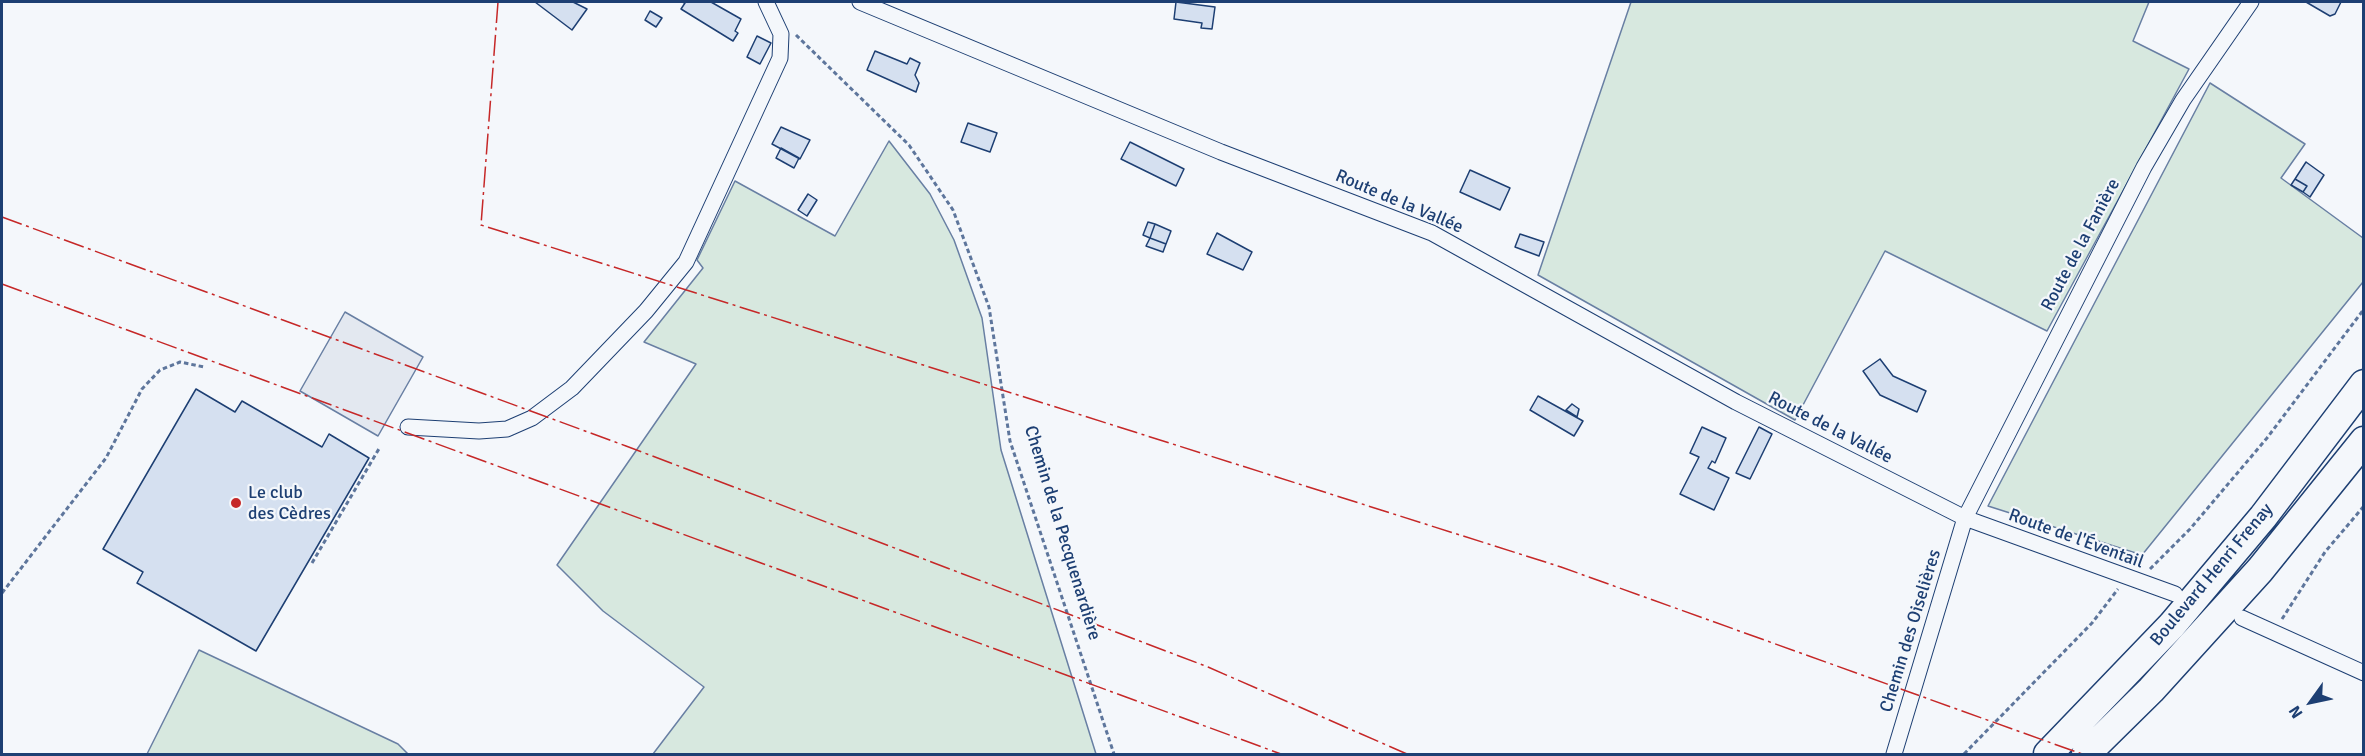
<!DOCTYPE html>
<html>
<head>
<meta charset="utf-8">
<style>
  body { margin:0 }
  #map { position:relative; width:2365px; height:756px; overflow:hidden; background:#f4f7fb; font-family:Signika,sans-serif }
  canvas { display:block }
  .frame { position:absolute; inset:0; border:3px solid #1d3f73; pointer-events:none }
  .north { position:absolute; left:2281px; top:672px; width:60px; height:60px; -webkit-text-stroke:4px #f4f7fb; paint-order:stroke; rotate:237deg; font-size:16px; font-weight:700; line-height:24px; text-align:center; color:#1d3f73 }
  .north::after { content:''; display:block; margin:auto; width:21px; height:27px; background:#1d3f73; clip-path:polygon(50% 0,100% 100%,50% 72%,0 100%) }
</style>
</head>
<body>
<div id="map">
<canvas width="2365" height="756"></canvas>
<div class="frame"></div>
<div class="north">N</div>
</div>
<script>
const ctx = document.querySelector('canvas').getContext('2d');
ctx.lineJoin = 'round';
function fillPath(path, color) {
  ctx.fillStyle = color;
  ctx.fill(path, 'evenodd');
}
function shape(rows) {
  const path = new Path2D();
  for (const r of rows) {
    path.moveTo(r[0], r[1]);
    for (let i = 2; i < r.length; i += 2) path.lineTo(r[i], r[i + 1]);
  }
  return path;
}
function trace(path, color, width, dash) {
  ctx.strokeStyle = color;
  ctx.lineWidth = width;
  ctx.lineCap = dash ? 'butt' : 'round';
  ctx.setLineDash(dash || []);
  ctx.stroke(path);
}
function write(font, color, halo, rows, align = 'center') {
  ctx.font = font + ' Signika,sans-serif';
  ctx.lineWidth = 4.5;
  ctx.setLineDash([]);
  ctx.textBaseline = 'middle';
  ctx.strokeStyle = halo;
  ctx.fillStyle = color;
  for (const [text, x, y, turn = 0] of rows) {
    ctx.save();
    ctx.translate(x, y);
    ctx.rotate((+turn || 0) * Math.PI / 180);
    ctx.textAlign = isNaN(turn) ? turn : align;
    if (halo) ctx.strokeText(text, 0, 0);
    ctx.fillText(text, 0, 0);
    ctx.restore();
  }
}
const green = shape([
  [1631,2,2149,2,2133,41,2189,69,2047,331,1885,251,1795,420,1538,275,1631,2],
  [2210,83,2305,144,2281,178,2363,238,2363,282,2142,555,1988,506,2210,83],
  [889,141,930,194,954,240,982,318,1001,450,1096,754,653,754,704,687,603,611,557,565,696,364,644,342,703,268,697,260,735,181,835,236,889,141],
  [199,650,398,744,408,754,147,754,199,650]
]);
fillPath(green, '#d7e8df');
trace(green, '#687fa3', 1.5);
const parking = shape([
  [345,312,423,357,378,436,300,391,345,312]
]);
fillPath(parking, '#e3e8f0');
trace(parking, '#687fa3', 1.5);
const building = shape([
  [535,2,573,2,587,9,572,30,535,2],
  [682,2,711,2,741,19,735,31,738,33,733,41,681,9,685,3,682,2],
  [1176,2,1215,7,1212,29,1201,28,1202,23,1174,19,1176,2],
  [2306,2,2341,2,2335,14,2330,16,2306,2],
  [650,11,662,18,656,27,645,20,650,11],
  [757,36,771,43,760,64,747,57,757,36],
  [875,51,907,64,910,58,920,63,915,75,919,83,916,92,867,70,875,51],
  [968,123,997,133,990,152,961,142,968,123],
  [781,127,810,140,800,159,772,144,781,127],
  [1130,142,1184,169,1176,186,1121,159,1130,142],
  [781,148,799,158,794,168,776,158,781,148],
  [2306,162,2324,175,2310,197,2303,192,2307,186,2295,179,2306,162],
  [1470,170,1510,188,1500,210,1460,192,1470,170],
  [2295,179,2307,186,2303,192,2291,185,2295,179],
  [808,194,817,200,807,216,798,210,808,194],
  [1148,222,1155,224,1150,238,1143,235,1148,222],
  [1155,224,1171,231,1166,244,1150,238,1155,224],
  [1217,233,1252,252,1243,270,1207,254,1217,233],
  [1520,234,1544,242,1539,256,1515,247,1520,234],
  [1150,238,1166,244,1163,252,1146,246,1150,238],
  [1880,359,1893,376,1926,391,1917,412,1880,395,1863,371,1880,359],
  [196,389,235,412,242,401,322,447,329,434,369,458,256,651,137,583,143,572,103,549,196,389],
  [1538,396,1583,421,1574,436,1530,410,1538,396],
  [1572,404,1579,409,1577,417,1566,410,1572,404],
  [1702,427,1726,438,1715,463,1712,461,1708,468,1729,478,1714,510,1680,494,1699,457,1690,453,1702,427],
  [1759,427,1772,434,1750,479,1736,473,1759,427]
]);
fillPath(building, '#d5e0f0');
trace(building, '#1d3f73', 1.5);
const street = shape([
  [860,2,1221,152,1432,233,1736,402,1965,518,2175,594],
  [408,427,479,431,507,429,532,418,572,388,646,311,686,262,780,58,781,34,766,2],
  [2242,618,2364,673],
  [1894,754,1965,518,2144,167,2183,100,2251,2]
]);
const highway = shape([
  [2048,754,2172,625,2263,517,2364,384],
  [2086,754,2151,690,2260,570,2364,441]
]);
trace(street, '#1d3f73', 17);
trace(highway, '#1d3f73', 31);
trace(shape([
  [796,35,909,145,953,210,989,307,1010,441,1114,754],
  [312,563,380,447],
  [2150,569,2190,529,2267,438,2364,309],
  [2,593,106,458,142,389,160,370,180,362,204,367],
  [2282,619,2325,552,2364,506],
  [1964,754,2092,623,2118,589]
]), '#5e769c', 3, [4.5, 3]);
trace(street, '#f4f7fb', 15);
trace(highway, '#f4f7fb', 28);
trace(shape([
  [498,2,481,225,1561,567,2082,754],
  [2,217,626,446,1208,667,1407,754],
  [2,284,1281,754]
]), '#c62828', 1.5, [21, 4.5, 3, 4.5]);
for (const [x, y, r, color] of [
  [236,503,6,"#c62828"]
]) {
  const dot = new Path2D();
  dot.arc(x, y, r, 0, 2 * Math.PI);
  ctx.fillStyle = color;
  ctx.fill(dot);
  trace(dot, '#f4f7fb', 2);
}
write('18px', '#1d3f73', '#f4f7fb', [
  ["Route de la Vallée",1399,202,23],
  ["Route de la Fanière",2081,245,-62],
  ["Route de la Vallée",1830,428,27],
  ["Chemin de la Pecquenardière",1062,533,73],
  ["Route de l'Éventail",2076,539,20],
  ["Boulevard Henri Frenay",2212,575,-50],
  ["Chemin des Oiselières",1911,631,-73]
]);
write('18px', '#1d3f73', '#f4f7fb', [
  ["Le club",248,493],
  ["des Cèdres",248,514]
], 'left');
</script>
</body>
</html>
